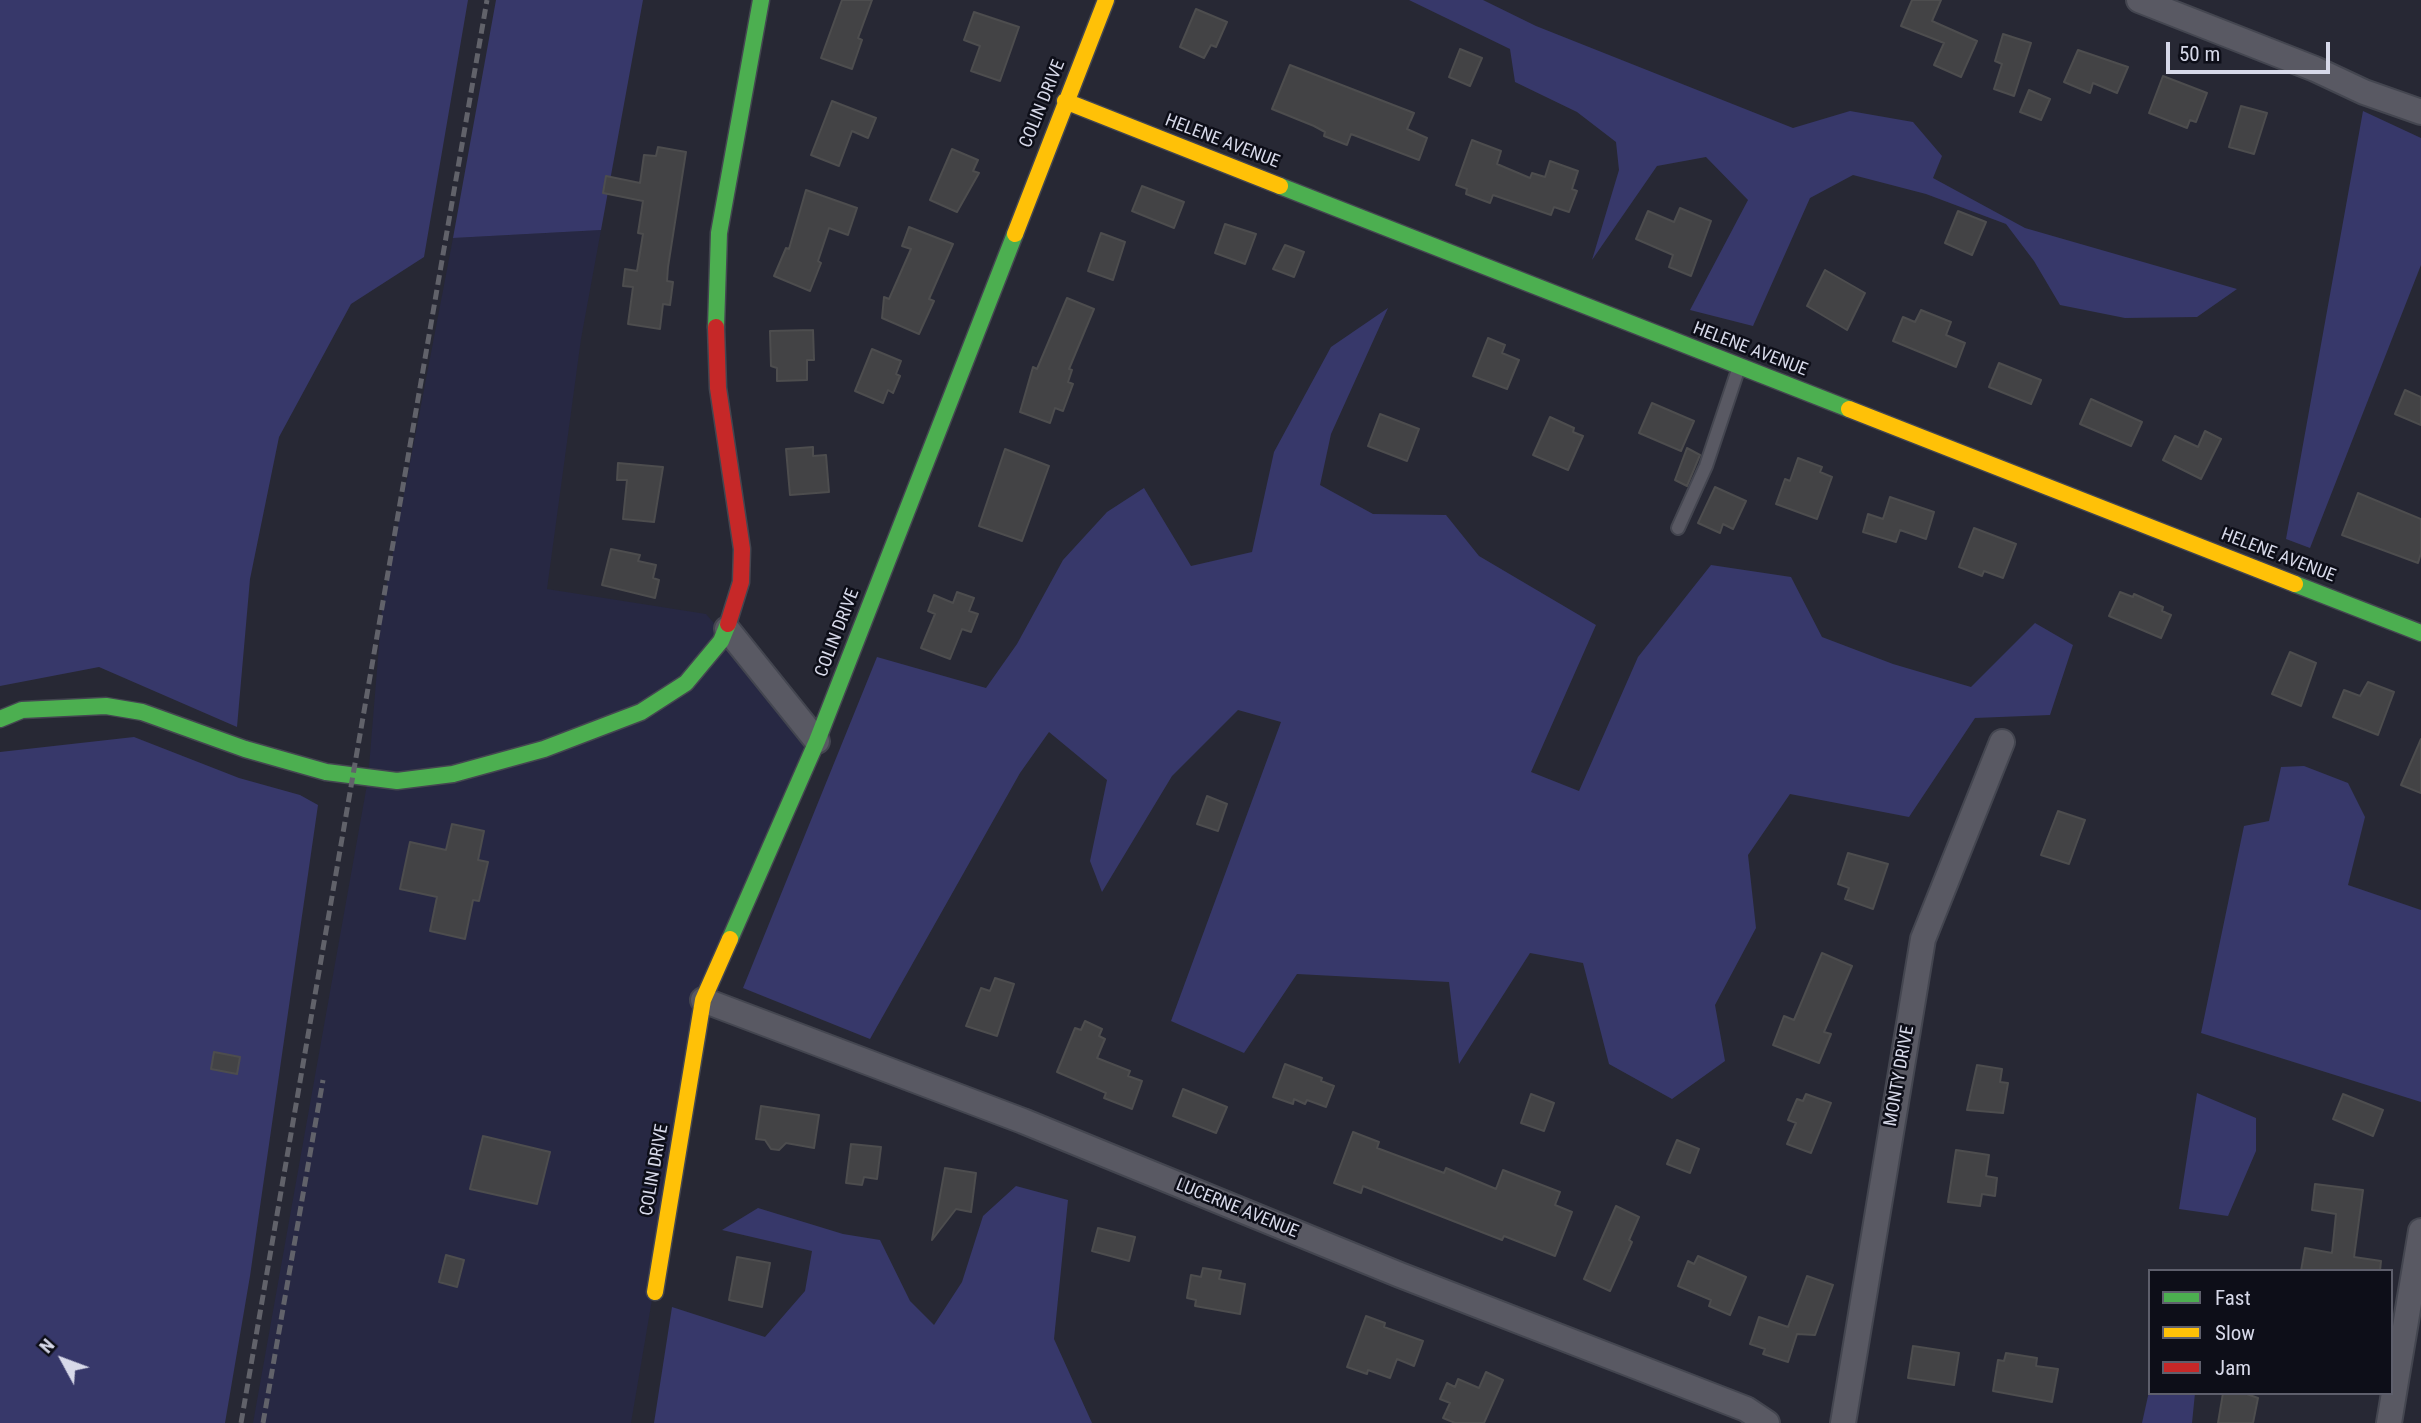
<!DOCTYPE html>
<html>
<head>
<meta charset="utf-8">
<style>
  body { margin:0 }
  #map { position:relative; width:2421px; height:1423px; overflow:hidden; background:#272834; font-family:"Roboto Condensed",sans-serif }
  canvas { display:block }
  .legend { position:absolute; left:2148px; top:1269px; width:245px; height:126px; box-sizing:border-box; background:#0d0e18; border:2px solid #5e5f6c; margin:0; padding:9px 12px; list-style:none; font-size:21px; color:#d7d9e9 }
  .legend li { display:flex; align-items:center; gap:14px; height:35px }
  .legend b { width:35px; border:2px solid #5e5f6c }
  .north { position:absolute; left:28px; top:1325px; width:70px; height:70px; -webkit-text-stroke:5px #0d0e18; paint-order:stroke; rotate:311deg; font-size:19px; font-weight:700; line-height:28px; text-align:center; color:#d7d9e9 }
  .north::after { content:''; display:block; margin:auto; width:24px; height:32px; background:#d7d9e9; clip-path:polygon(50% 0,100% 100%,50% 72%,0 100%) }
  .scale { position:absolute; left:2166px; top:42px; width:164px; height:32px; box-sizing:border-box; border:4px solid #d7d9e9; border-top:0; padding-left:9px; font-size:21px; line-height:24px; white-space:nowrap; color:#d7d9e9; -webkit-text-stroke:5px #0d0e18; paint-order:stroke }
</style>
</head>
<body>
<div id="map">
<canvas width="2421" height="1423"></canvas>
<ul class="legend">
<li><b style="height:9px;background:#4caf50"></b>Fast</li>
<li><b style="height:9px;background:#ffc107"></b>Slow</li>
<li><b style="height:9px;background:#c62828"></b>Jam</li>
</ul>
<div class="north">N</div>
<div class="scale">50 m</div>
</div>
<script>
const ctx = document.querySelector('canvas').getContext('2d');
ctx.lineJoin = 'round';
function fillPath(path, color) {
  ctx.fillStyle = color;
  ctx.fill(path, 'evenodd');
}
function shape(rows) {
  const path = new Path2D();
  for (const r of rows) {
    path.moveTo(r[0], r[1]);
    for (let i = 2; i < r.length; i += 2) path.lineTo(r[i], r[i + 1]);
  }
  return path;
}
function trace(path, color, width, dash) {
  ctx.strokeStyle = color;
  ctx.lineWidth = width;
  ctx.lineCap = dash ? 'butt' : 'round';
  ctx.setLineDash(dash || []);
  ctx.stroke(path);
}
function write(font, color, halo, rows, align = 'center') {
  ctx.font = font + ' "Roboto Condensed",sans-serif';
  ctx.lineWidth = 5;
  ctx.setLineDash([]);
  ctx.textBaseline = 'middle';
  ctx.strokeStyle = halo;
  ctx.fillStyle = color;
  for (const [text, x, y, turn = 0] of rows) {
    ctx.save();
    ctx.translate(x, y);
    ctx.rotate((+turn || 0) * Math.PI / 180);
    ctx.textAlign = isNaN(turn) ? turn : align;
    if (halo) ctx.strokeText(text, 0, 0);
    ctx.fillText(text, 0, 0);
    ctx.restore();
  }
}
fillPath(shape([
  [601,230,581,339,547,589,706,614,817,741,703,1000,631,1423,253,1423,368,779,382,609,453,238]
]), '#272843');
fillPath(shape([
  [0,0,468,0,424,257,351,304,279,437,250,579,237,727,99,667,0,686],
  [496,0,643,0,601,230,453,238],
  [1409,0,1483,0,1536,26,1793,128,1850,111,1913,122,1942,156,1933,178,2025,228,2237,289,2197,317,2125,318,2060,305,2034,261,2006,224,1926,194,1853,175,1810,198,1753,326,1690,310,1748,200,1706,157,1657,166,1592,260,1619,170,1616,142,1577,112,1515,82,1510,49],
  [2363,111,2421,138,2421,265,2310,548,2286,539],
  [1388,308,1331,434,1320,485,1373,514,1446,515,1479,556,1596,625,1531,772,1579,791,1638,657,1711,565,1791,577,1822,637,1893,664,1971,687,2035,623,2073,645,2050,715,1975,718,1909,817,1790,794,1748,855,1756,928,1715,1005,1725,1061,1672,1099,1609,1064,1583,963,1530,953,1459,1064,1449,982,1297,974,1244,1053,1171,1021,1281,722,1238,710,1172,776,1102,892,1090,861,1107,780,1049,732,1020,773,870,1039,743,988,877,657,986,688,1017,644,1063,560,1107,512,1144,488,1191,566,1252,552,1274,452,1331,347],
  [134,737,239,778,300,795,318,805,250,1276,225,1423,0,1423,0,752],
  [2304,766,2348,783,2365,817,2348,885,2421,910,2421,1102,2201,1033,2244,826,2269,821,2281,767],
  [2197,1093,2256,1118,2256,1151,2228,1216,2179,1209],
  [1016,1186,1068,1200,1054,1339,1092,1423,654,1423,672,1307,765,1337,805,1291,812,1251,722,1230,758,1208,843,1234,880,1240,910,1301,934,1325,962,1282,983,1216],
  [2150,1387,2150,1393,2195,1393,2192,1423,2142,1423]
]), '#37386a');
const building = shape([
  [842,0,872,0,858,38,862,40,852,69,821,58,842,0],
  [1912,0,1941,0,1932,21,1977,41,1961,77,1934,65,1944,43,1901,26,1912,0],
  [1196,9,1227,22,1216,47,1211,45,1204,58,1180,47,1196,9],
  [974,12,1019,27,1000,81,971,71,980,46,964,40,974,12],
  [2003,34,2031,43,2014,96,1994,89,2002,64,1995,61,2003,34],
  [1460,49,1482,58,1470,86,1449,77,1460,49],
  [2078,50,2128,67,2117,93,2093,83,2090,93,2064,82,2078,50],
  [1290,65,1414,113,1407,129,1427,138,1419,160,1351,134,1347,145,1324,136,1325,132,1314,126,1272,109,1290,65],
  [2163,76,2207,93,2196,122,2190,120,2187,128,2149,113,2163,76],
  [2029,90,2050,99,2041,120,2020,112,2029,90],
  [832,101,876,118,868,138,852,131,839,166,811,155,832,101],
  [2241,106,2267,113,2254,154,2229,147,2241,106],
  [1472,140,1501,151,1497,164,1530,178,1532,173,1545,177,1550,161,1578,171,1572,189,1577,191,1569,212,1554,207,1551,215,1493,195,1490,203,1466,194,1467,189,1456,185,1472,140],
  [658,147,686,152,668,267,667,281,673,282,670,305,663,304,660,329,628,324,633,287,623,286,625,269,637,271,643,234,638,233,643,201,603,193,606,176,640,183,644,155,656,156,658,147],
  [952,149,978,160,973,171,979,173,957,212,930,200,952,149],
  [1142,186,1184,202,1174,228,1132,211,1142,186],
  [806,190,857,208,848,235,829,228,818,261,821,263,810,291,774,276,786,248,789,249,806,190],
  [1680,208,1711,221,1691,276,1669,267,1673,255,1636,239,1648,211,1674,222,1680,208],
  [1958,211,1986,222,1972,255,1945,243,1958,211],
  [1225,224,1256,234,1245,264,1215,253,1225,224],
  [909,227,953,244,929,299,934,301,919,334,882,318,884,297,889,299,911,249,902,246,909,227],
  [1101,233,1125,242,1113,280,1088,271,1101,233],
  [1285,245,1304,252,1294,277,1273,269,1285,245],
  [1825,270,1865,293,1847,330,1807,306,1825,270],
  [1067,298,1094,309,1069,369,1072,370,1068,382,1073,384,1063,411,1055,408,1050,423,1020,412,1033,367,1037,369,1067,298],
  [1921,310,1951,322,1946,335,1965,343,1956,367,1893,341,1903,317,1915,322,1921,310],
  [813,330,814,360,807,360,807,380,777,381,777,368,771,366,770,331,813,330],
  [1488,338,1505,345,1502,353,1519,360,1507,389,1473,376,1488,338],
  [872,349,901,361,896,374,900,376,893,393,888,390,883,403,855,391,872,349],
  [1999,363,2041,380,2031,404,1989,387,1999,363],
  [2405,390,2421,397,2421,425,2395,414,2405,390],
  [2091,399,2142,422,2131,446,2080,424,2091,399],
  [1652,403,1694,421,1681,451,1639,433,1652,403],
  [1380,414,1419,429,1407,461,1368,446,1380,414],
  [1550,417,1574,428,1573,432,1583,436,1568,470,1533,455,1550,417],
  [2205,431,2221,439,2201,479,2163,460,2175,436,2198,447,2205,431],
  [813,447,813,456,826,455,829,492,790,495,786,449,813,447],
  [1687,448,1700,455,1687,486,1675,480,1687,448],
  [1005,449,1049,466,1022,541,979,526,1005,449],
  [1798,458,1822,467,1820,472,1832,477,1817,519,1776,504,1785,479,1790,481,1798,458],
  [618,463,663,467,654,522,623,519,627,480,617,480,618,463],
  [1715,487,1746,501,1733,529,1723,524,1720,533,1698,523,1715,487],
  [2358,493,2421,519,2421,553,2418,563,2342,535,2358,493],
  [1890,497,1934,512,1926,539,1900,530,1896,542,1863,532,1868,514,1883,519,1890,497],
  [1974,528,2016,544,2003,578,1984,571,1982,576,1959,567,1974,528],
  [611,549,640,555,638,561,656,565,653,578,659,580,655,598,602,585,611,549],
  [957,592,974,598,969,611,978,614,971,632,962,629,950,659,921,648,935,614,928,611,934,595,953,603,957,592],
  [2120,592,2133,597,2134,594,2163,607,2162,611,2171,615,2161,638,2109,616,2120,592],
  [2290,652,2316,663,2301,706,2272,694,2290,652],
  [2368,682,2394,692,2378,735,2333,717,2344,690,2360,696,2368,682],
  [2421,739,2421,793,2401,785,2421,739],
  [1207,796,1227,804,1218,831,1197,824,1207,796],
  [2058,811,2085,820,2069,864,2041,855,2058,811],
  [452,824,484,831,478,860,488,862,479,901,473,900,465,939,430,931,437,897,400,889,410,842,446,850,452,824],
  [1848,853,1888,864,1873,909,1845,899,1849,888,1838,884,1848,853],
  [1822,953,1852,966,1824,1032,1831,1034,1819,1063,1773,1045,1784,1016,1794,1020,1822,953],
  [995,978,1014,984,997,1036,966,1026,981,988,990,991,995,978],
  [1085,1021,1102,1029,1099,1036,1105,1039,1097,1058,1130,1071,1128,1076,1142,1081,1132,1109,1104,1098,1106,1093,1057,1072,1075,1028,1081,1030,1085,1021],
  [214,1052,240,1057,237,1074,211,1069,214,1052],
  [1285,1064,1322,1078,1321,1081,1334,1086,1326,1107,1307,1100,1305,1104,1294,1099,1293,1104,1273,1097,1285,1064],
  [1977,1065,2002,1069,2000,1082,2008,1083,2003,1113,1967,1110,1977,1065],
  [1183,1089,1227,1107,1216,1133,1173,1116,1183,1089],
  [1531,1094,1554,1103,1544,1131,1521,1123,1531,1094],
  [1806,1094,1831,1103,1811,1153,1787,1144,1796,1123,1788,1120,1797,1099,1803,1101,1806,1094],
  [2343,1094,2383,1110,2373,1136,2333,1119,2343,1094],
  [761,1106,819,1115,814,1148,786,1143,779,1150,771,1149,765,1140,756,1139,761,1106],
  [1353,1132,1379,1142,1377,1148,1444,1173,1446,1168,1496,1189,1503,1170,1560,1192,1555,1205,1572,1212,1555,1256,1504,1236,1502,1240,1363,1186,1361,1193,1334,1183,1353,1132],
  [483,1136,550,1152,537,1204,470,1189,483,1136],
  [1677,1140,1699,1149,1690,1173,1667,1164,1677,1140],
  [851,1144,881,1147,877,1179,864,1177,862,1185,846,1183,851,1144],
  [1956,1150,1989,1155,1986,1176,1997,1178,1995,1196,1982,1194,1980,1206,1948,1202,1956,1150],
  [945,1168,976,1173,971,1212,956,1209,932,1240,945,1168],
  [2315,1184,2363,1190,2354,1257,2381,1261,2380,1271,2301,1271,2305,1248,2332,1253,2336,1214,2312,1210,2315,1184],
  [1616,1206,1639,1217,1629,1240,1632,1242,1610,1291,1584,1279,1616,1206],
  [1098,1228,1135,1237,1129,1261,1092,1251,1098,1228],
  [446,1255,464,1260,457,1287,439,1282,446,1255],
  [1698,1256,1746,1277,1730,1315,1709,1306,1711,1300,1678,1286,1688,1261,1694,1264,1698,1256],
  [737,1257,770,1263,762,1307,729,1300,737,1257],
  [1203,1268,1221,1271,1219,1279,1245,1284,1240,1314,1195,1306,1196,1300,1187,1298,1191,1275,1201,1277,1203,1268],
  [1807,1276,1833,1285,1815,1335,1797,1334,1788,1362,1763,1354,1765,1349,1750,1344,1759,1317,1788,1327,1807,1276],
  [1366,1316,1385,1323,1384,1327,1423,1341,1414,1366,1397,1359,1390,1378,1368,1370,1367,1374,1347,1367,1366,1316],
  [1913,1346,1959,1353,1954,1385,1908,1378,1913,1346],
  [2006,1353,2037,1358,2036,1366,2058,1369,2052,1402,1993,1391,1998,1360,2004,1361,2006,1353],
  [1486,1372,1503,1380,1484,1423,1455,1423,1443,1418,1450,1403,1440,1399,1447,1383,1455,1387,1458,1379,1479,1388,1486,1372],
  [2223,1393,2244,1393,2258,1398,2253,1423,2218,1423,2223,1393]
]);
fillPath(building, '#434345');
trace(building, '#4d4d4e', 2);
const lane = shape([
  [1678,528,1706,466,1739,367]
]);
const street = shape([
  [2139,0,2315,69,2364,92,2421,112],
  [727,629,817,741],
  [703,1000,1023,1121,1400,1275,1746,1409,1767,1423],
  [1843,1423,1923,939,2002,742],
  [2389,1423,2421,1231]
]);
const fast = shape([
  [1280,186,1849,409],
  [716,327,719,233,761,0],
  [2295,584,2421,633],
  [0,719,22,710,106,706,142,712,245,749,326,772,397,781,453,774,544,749,641,712,686,683,721,641,728,624],
  [730,939,817,741,1015,234]
]);
const slow = shape([
  [1065,101,1280,186],
  [1015,234,1106,0],
  [1849,409,2295,584],
  [655,1292,703,1000,730,939]
]);
const jam = shape([
  [716,327,718,388,742,549,741,582,728,624]
]);
trace(lane, '#444650', 16);
trace(street, '#444650', 28);
trace(fast, '#444650', 19);
trace(slow, '#444650', 19);
trace(jam, '#444650', 19);
trace(lane, '#595963', 12);
trace(street, '#595963', 24);
trace(fast, '#4caf50', 16);
trace(slow, '#ffc107', 16);
trace(jam, '#c62828', 16);
trace(shape([
  [241,1423,487,0],
  [263,1423,323,1080]
]), '#61626a', 5, [10, 5]);
write('18px', '#d7d9e9', '#0d0e18', [
  ["COLIN DRIVE",1043,104,-68],
  ["HELENE AVENUE",1222,142,21],
  ["HELENE AVENUE",1750,350,21],
  ["HELENE AVENUE",2278,556,21],
  ["COLIN DRIVE",838,633,-69],
  ["MONTY DRIVE",1900,1076,-80],
  ["COLIN DRIVE",655,1170,-80],
  ["LUCERNE AVENUE",1237,1209,22]
]);
</script>
</body>
</html>
